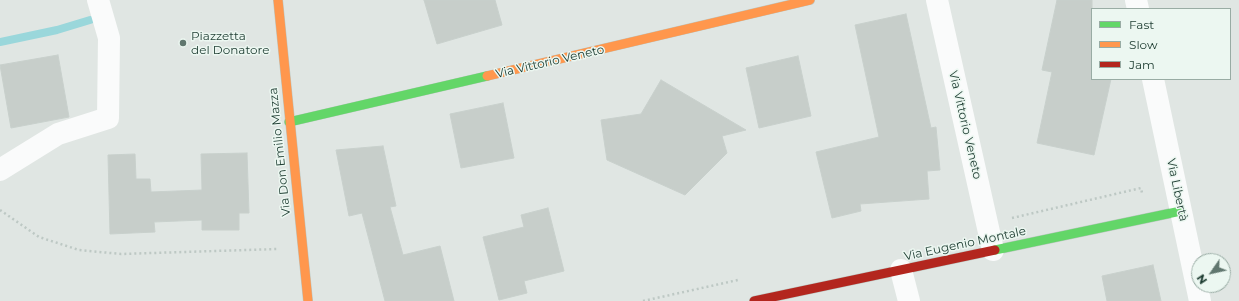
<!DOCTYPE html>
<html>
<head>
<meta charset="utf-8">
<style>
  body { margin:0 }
  #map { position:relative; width:1239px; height:301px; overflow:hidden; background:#e0e6e3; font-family:Montserrat,sans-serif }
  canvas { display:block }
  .legend { position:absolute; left:1091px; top:8px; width:140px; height:72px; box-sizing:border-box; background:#ecf7f1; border:1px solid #99aca4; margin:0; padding:5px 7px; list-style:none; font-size:12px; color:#1c3b30 }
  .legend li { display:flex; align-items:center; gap:8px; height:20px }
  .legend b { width:20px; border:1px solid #99aca4 }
  .north { position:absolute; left:1191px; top:253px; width:40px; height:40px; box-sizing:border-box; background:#ecf7f1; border:1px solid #99aca4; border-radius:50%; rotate:236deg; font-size:11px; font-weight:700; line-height:16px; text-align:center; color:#1c3b30 }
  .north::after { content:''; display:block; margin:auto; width:14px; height:18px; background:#61776f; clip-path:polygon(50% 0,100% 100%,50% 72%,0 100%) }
</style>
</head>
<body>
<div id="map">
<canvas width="1239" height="301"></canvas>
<ul class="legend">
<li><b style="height:5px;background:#63d668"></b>Fast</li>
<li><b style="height:5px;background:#ff974d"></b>Slow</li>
<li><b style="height:5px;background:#b3261e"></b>Jam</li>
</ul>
<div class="north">N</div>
</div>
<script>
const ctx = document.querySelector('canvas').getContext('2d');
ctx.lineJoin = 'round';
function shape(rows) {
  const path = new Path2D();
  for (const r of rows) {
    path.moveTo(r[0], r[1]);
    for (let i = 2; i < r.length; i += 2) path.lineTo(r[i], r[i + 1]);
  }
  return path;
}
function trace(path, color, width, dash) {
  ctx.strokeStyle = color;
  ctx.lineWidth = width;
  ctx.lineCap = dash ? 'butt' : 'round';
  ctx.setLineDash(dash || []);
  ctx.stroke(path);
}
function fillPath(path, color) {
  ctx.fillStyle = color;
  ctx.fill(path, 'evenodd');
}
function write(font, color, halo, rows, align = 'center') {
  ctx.font = font + ' Montserrat,sans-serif';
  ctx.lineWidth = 3;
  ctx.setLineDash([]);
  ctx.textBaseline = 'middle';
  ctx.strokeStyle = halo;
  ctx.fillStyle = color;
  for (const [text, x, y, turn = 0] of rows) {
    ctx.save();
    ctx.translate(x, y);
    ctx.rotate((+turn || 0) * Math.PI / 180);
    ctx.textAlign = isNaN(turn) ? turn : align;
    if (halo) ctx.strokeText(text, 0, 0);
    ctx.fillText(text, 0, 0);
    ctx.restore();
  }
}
trace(shape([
  [0,42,57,30,90,20]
]), '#9ad7db', 8);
const building = shape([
  [424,0,495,0,502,25,437,44,424,0],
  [1057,0,1092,0,1092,79,1111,79,1094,155,1037,143,1052,72,1042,70,1057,0],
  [906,14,931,128,936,127,940,170,927,171,929,199,860,204,861,211,832,218,816,152,879,137,855,25,906,14],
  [58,55,69,117,11,128,0,65,58,55],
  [798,56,811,116,759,128,746,68,798,56],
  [661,80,746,130,722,136,727,153,685,195,607,160,601,120,641,114,661,80],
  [503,103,514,158,461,168,450,114,503,103],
  [383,146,396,206,390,207,403,255,440,246,454,301,385,301,362,213,349,216,336,150,383,146],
  [247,153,249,213,239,213,239,230,202,230,202,220,154,222,155,232,110,234,108,155,135,154,136,179,150,179,151,192,202,190,201,154,247,153],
  [548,208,564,271,524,281,527,293,499,300,483,237,524,227,521,215,548,208],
  [1153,265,1161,301,1107,301,1102,276,1153,265]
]);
fillPath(building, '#c7ceca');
trace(building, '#c8d0cc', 1);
const fast = shape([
  [289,122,487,76],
  [995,250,1181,211]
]);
const slow = shape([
  [278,0,308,301],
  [487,76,810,0]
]);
const jam = shape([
  [754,301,995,250]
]);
trace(fast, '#bbc6c1', 10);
trace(slow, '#bbc6c1', 10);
trace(jam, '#bbc6c1', 10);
trace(shape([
  [0,210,39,237,79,250,121,254,278,249],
  [1012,218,1141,188,1142,193],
  [643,301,738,280]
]), '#bdc8c4', 2.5, [2, 3]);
trace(shape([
  [937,0,993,250],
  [1136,0,1138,9],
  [1153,79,1200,301],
  [0,170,58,134,108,118,109,38,98,0],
  [901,270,909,301]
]), '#fafbfb', 22);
trace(fast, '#63d668', 9);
trace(slow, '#ff974d', 9);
trace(jam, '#b3261e', 9);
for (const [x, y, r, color] of [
  [183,43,4,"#61776f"]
]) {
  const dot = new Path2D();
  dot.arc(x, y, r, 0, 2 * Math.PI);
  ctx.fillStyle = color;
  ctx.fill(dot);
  trace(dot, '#ecf7f1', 1.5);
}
write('12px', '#1c3b30', '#ecf7f1', [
  ["Piazzetta",191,36],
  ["del Donatore",191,50]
], 'left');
write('12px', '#1c3b30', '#ecf7f1', [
  ["Via Vittorio Veneto",550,62,-13],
  ["Via Vittorio Veneto",965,125,77],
  ["Via Don Emilio Mazza",280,152,-96],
  ["Via Libertà",1177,190,78],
  ["Via Eugenio Montale",965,244,-12]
]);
</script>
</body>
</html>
